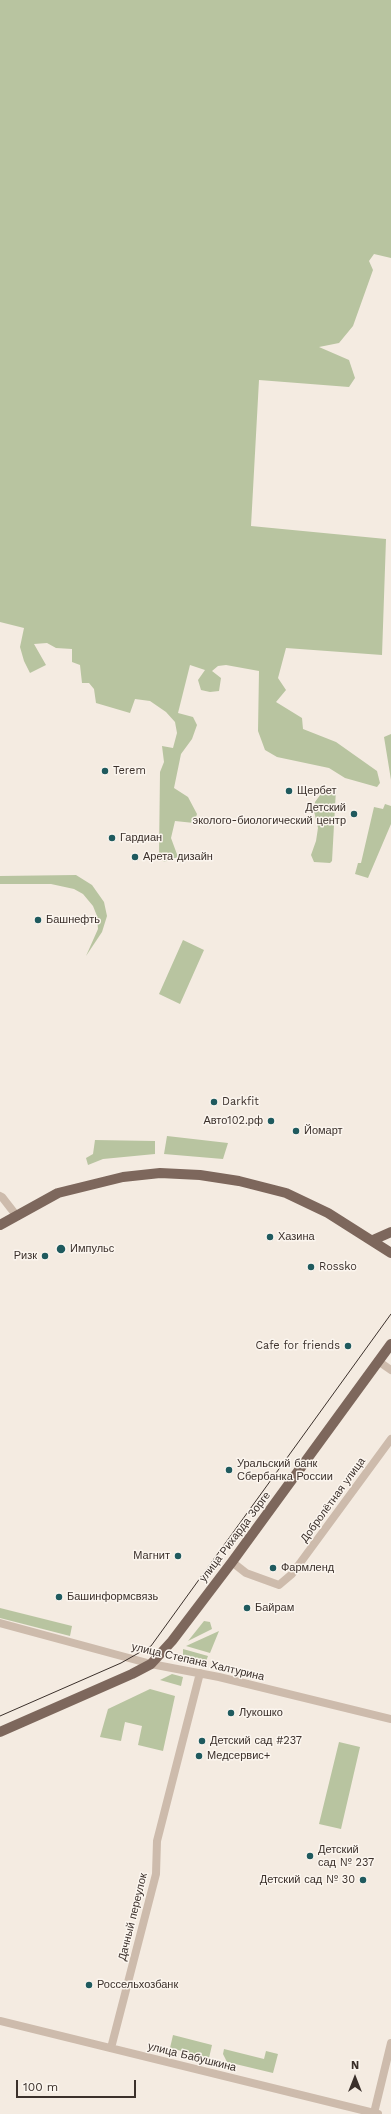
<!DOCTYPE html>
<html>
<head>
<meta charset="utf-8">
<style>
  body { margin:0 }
  #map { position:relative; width:391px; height:2114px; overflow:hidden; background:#f4ebe1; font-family:"Work Sans",sans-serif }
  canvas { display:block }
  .north { position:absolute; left:335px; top:2058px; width:40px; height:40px; -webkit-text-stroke:3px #fbf5ee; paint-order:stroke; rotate:0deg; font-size:11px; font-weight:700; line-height:16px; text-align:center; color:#3b302b }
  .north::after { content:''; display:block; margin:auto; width:14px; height:18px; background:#3b302b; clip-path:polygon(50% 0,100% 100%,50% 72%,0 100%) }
  .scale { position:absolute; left:16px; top:2080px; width:120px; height:18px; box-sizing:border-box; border:2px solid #3b302b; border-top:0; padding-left:5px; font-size:12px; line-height:14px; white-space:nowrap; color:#3b302b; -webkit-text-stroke:3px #fbf5ee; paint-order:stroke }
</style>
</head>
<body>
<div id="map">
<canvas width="391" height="2114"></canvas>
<div class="north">N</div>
<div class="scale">100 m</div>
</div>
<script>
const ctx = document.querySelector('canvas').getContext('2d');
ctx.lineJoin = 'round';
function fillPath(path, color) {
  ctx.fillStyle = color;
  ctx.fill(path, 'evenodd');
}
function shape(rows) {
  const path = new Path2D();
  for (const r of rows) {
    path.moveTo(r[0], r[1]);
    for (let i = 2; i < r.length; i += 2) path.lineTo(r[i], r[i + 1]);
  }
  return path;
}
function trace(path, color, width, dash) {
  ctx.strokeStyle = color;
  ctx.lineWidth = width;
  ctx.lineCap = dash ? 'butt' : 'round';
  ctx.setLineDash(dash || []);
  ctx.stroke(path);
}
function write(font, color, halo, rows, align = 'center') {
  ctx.font = font + ' "Work Sans",sans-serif';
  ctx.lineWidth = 3;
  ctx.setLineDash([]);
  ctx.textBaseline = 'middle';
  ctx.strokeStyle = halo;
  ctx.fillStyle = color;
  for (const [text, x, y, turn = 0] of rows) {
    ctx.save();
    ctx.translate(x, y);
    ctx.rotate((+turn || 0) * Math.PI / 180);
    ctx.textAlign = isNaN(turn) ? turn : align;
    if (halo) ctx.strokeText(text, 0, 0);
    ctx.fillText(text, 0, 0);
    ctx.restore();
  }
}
fillPath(shape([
  [0,0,391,0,391,258,374,254,369,261,373,270,353,326,339,343,319,347,349,360,355,378,349,387,259,380,251,526,386,539,382,655,286,648,278,678,286,690,276,702,302,718,303,729,336,742,377,771,380,783,377,787,345,778,329,768,277,757,265,750,258,731,259,671,226,665,218,666,212,671,221,678,219,691,210,692,201,690,198,680,205,670,190,665,178,713,193,717,197,725,192,739,181,754,174,788,188,797,197,814,194,823,175,821,171,838,178,857,164,862,159,855,160,772,164,762,162,746,173,748,177,733,175,722,166,712,150,701,135,699,130,713,96,703,94,689,89,683,82,683,80,665,72,662,72,649,56,648,47,643,34,644,46,665,30,673,24,661,20,647,24,628,0,622],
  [391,734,391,780,384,737],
  [326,787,336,789,332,861,330,863,314,862,311,855,316,841,318,828,314,811,315,802],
  [385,804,391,806,391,824,368,878,355,874,358,863,361,863,374,807,383,809],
  [76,875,92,885,104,902,107,916,102,932,86,956,98,929,97,916,93,906,83,894,74,889,51,884,0,884,0,876],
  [183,940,204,950,180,1004,159,994],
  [167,1136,228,1143,223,1159,164,1154],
  [95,1140,155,1141,155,1154,103,1159,88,1165,86,1158,93,1154],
  [0,1608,72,1626,70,1636,0,1618],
  [204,1621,210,1622,212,1629,188,1641],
  [219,1631,210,1653,186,1646],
  [183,1649,208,1656,205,1664,183,1657],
  [172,1674,183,1677,181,1686,160,1680],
  [150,1689,175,1696,163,1751,138,1745,142,1726,125,1722,121,1741,100,1737,108,1709],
  [339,1742,360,1747,341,1829,319,1824],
  [173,2035,212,2045,209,2058,170,2048],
  [224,2049,264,2059,266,2051,278,2054,273,2073,227,2062,223,2054]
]), '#b8c4a0');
trace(shape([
  [0,1196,2,1197,16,1215],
  [378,1361,391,1370],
  [232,1562,246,1573,279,1585,292,1574,391,1439],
  [0,1623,151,1664,219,1677,391,1719],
  [0,2021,378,2114],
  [111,2048,156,1874,157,1841,200,1673],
  [374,2113,391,2043]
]), '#cdbbac', 8);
trace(shape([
  [0,1225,58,1193,123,1177,160,1173,200,1175,239,1181,286,1193,328,1213,391,1253],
  [373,1240,391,1232],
  [0,1732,132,1674,151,1664,172,1641,232,1562,391,1344]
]), '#7d675c', 10);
trace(shape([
  [0,1716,121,1663,151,1646,391,1314]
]), '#3b302b', 1);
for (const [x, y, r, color] of [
  [105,771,4,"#1f5a5e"],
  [289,791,4,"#1f5a5e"],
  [354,814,4,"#1f5a5e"],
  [112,838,4,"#1f5a5e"],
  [135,857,4,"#1f5a5e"],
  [38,920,4,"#1f5a5e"],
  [214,1102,4,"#1f5a5e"],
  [271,1121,4,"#1f5a5e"],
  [296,1131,4,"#1f5a5e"],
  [270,1237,4,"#1f5a5e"],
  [61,1249,5,"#1f5a5e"],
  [45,1256,4,"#1f5a5e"],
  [311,1267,4,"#1f5a5e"],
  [348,1346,4,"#1f5a5e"],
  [229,1470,4,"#1f5a5e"],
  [178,1556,4,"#1f5a5e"],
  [273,1568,4,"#1f5a5e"],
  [59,1597,4,"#1f5a5e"],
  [247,1608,4,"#1f5a5e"],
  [231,1713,4,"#1f5a5e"],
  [202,1741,4,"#1f5a5e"],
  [199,1756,4,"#1f5a5e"],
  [310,1856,4,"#1f5a5e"],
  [363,1880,4,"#1f5a5e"],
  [89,1985,4,"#1f5a5e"]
]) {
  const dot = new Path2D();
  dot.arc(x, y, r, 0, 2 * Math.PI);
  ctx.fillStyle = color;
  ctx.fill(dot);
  trace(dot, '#fbf5ee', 1.5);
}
write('11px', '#3b302b', '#fbf5ee', [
  ["Terem",113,771],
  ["Щербет",297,791],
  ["Детский",346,808,"right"],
  ["эколого-биологический центр",346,821,"right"],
  ["Гардиан",120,838],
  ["Арета дизайн",143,857],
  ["Башнефть",46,920],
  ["Darkfit",222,1102],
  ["Авто102.рф",263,1121,"right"],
  ["Йомарт",304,1131],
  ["Хазина",278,1237],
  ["Импульс",70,1249],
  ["Ризк",37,1256,"right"],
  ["Rossko",319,1267],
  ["Cafe for friends",340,1346,"right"],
  ["Уральский банк",237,1464],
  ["Сбербанка России",237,1477],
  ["Магнит",170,1556,"right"],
  ["Фармленд",281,1568],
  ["Башинформсвязь",67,1597],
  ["Байрам",255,1608],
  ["Лукошко",239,1713],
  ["Детский сад #237",210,1741],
  ["Медсервис+",207,1756],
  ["Детский",318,1850],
  ["сад № 237",318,1863],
  ["Детский сад № 30",355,1880,"right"],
  ["Россельхозбанк",97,1985]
], 'left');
write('11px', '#3b302b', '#fbf5ee', [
  ["Добролётная улица",333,1500,-54],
  ["улица Рихарда Зорге",235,1537,-53],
  ["улица Степана Халтурина",198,1662,13],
  ["Дачный переулок",133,1917,-76],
  ["улица Бабушкина",192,2057,14]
]);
</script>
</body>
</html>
